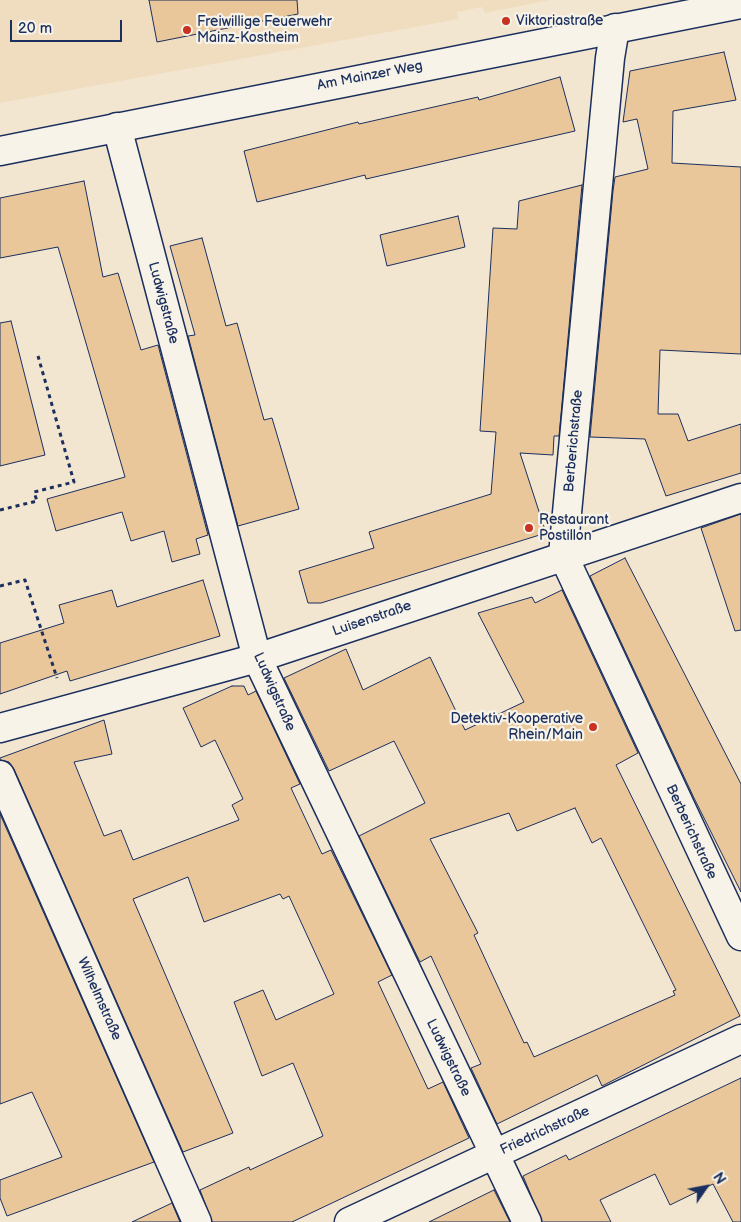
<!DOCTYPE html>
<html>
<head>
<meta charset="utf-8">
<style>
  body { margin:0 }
  #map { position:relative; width:741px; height:1222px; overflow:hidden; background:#f3e6d1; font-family:"Balsamiq Sans",sans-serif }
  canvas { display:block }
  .north { position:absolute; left:681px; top:1162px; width:50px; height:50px; -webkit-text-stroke:4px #f7f3e8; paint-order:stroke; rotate:57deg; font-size:14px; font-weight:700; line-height:20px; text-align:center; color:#1b2f5e }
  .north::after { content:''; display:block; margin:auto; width:18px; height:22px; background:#1b2f5e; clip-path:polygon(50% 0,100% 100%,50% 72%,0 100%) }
  .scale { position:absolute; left:10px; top:20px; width:112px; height:22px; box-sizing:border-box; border:2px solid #1b2f5e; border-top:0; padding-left:6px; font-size:15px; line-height:18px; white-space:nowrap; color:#1b2f5e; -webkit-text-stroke:4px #f7f3e8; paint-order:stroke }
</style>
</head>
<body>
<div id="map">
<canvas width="741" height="1222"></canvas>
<div class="north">N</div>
<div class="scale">20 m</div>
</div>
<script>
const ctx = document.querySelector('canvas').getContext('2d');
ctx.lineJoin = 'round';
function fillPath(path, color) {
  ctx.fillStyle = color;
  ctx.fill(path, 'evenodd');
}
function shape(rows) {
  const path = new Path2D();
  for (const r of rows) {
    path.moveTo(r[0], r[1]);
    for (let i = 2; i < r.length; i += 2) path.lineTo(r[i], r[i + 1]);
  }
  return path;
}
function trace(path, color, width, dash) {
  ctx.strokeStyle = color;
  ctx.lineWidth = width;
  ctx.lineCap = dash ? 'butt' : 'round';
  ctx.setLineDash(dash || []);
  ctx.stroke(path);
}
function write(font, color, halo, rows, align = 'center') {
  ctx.font = font + ' "Balsamiq Sans",sans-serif';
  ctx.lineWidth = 4.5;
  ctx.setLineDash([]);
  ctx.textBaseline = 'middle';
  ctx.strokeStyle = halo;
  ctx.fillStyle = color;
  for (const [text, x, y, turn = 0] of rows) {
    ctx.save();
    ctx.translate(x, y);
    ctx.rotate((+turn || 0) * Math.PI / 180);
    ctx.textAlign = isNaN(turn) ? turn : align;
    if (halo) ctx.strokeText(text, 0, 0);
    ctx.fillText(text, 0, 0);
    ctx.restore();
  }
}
fillPath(shape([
  [0,0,550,0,485,13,482,7,457,12,459,19,0,103]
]), '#f0ddc0');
const building = shape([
  [149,0,297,0,298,14,157,42,149,0],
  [724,52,736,100,673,111,672,163,741,167,741,354,660,350,658,414,678,414,688,441,741,424,741,473,666,496,645,439,590,437,613,191,615,177,648,169,637,119,623,122,630,71,724,52],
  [560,77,575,131,366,179,365,175,257,202,244,151,358,122,359,124,478,97,479,100,560,77],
  [84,181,103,277,118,273,141,350,158,345,208,535,196,539,200,554,172,562,164,531,131,541,122,512,56,531,47,499,125,477,58,247,0,258,0,198,84,181],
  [582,185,559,436,554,436,553,455,520,453,546,533,321,603,308,603,299,571,374,548,369,532,491,494,496,432,480,431,493,228,517,229,519,201,582,185],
  [458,216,465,247,387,266,380,235,458,216],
  [202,238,226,326,237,323,264,420,272,418,299,509,238,526,188,336,195,335,170,246,202,238],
  [11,321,45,455,0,466,0,323,11,321],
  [741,514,741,630,735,631,701,528,741,514],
  [625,558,741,784,741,892,694,798,590,576,625,558],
  [203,580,220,636,70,681,67,671,0,694,0,643,64,623,59,605,112,590,117,607,203,580],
  [562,590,638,753,616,765,740,1016,602,1086,597,1075,497,1124,471,1068,481,1064,431,956,420,962,359,836,425,803,394,741,329,771,284,678,346,649,363,690,430,657,465,730,524,702,478,613,532,597,535,603,562,590],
  [575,808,592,843,601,838,676,990,673,991,675,995,534,1057,527,1042,524,1043,474,935,478,933,430,839,509,813,517,831,575,808],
  [232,686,244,686,248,695,256,691,300,784,291,788,322,854,331,850,392,975,378,982,428,1089,443,1082,469,1138,292,1222,212,1222,200,1190,249,1167,250,1170,323,1136,293,1063,262,1076,234,1002,263,990,276,1020,334,994,289,896,283,899,280,894,204,922,188,877,133,899,233,1133,183,1152,14,769,9,762,0,760,0,758,104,720,112,754,74,762,104,836,121,830,133,860,239,820,232,805,243,799,215,740,201,747,183,708,232,686],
  [0,814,154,1162,7,1216,0,1198,0,1180,62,1157,32,1092,0,1104,0,814],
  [741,1078,741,1222,733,1222,713,1184,670,1205,655,1174,600,1200,611,1222,542,1222,523,1176,566,1155,569,1160,741,1078],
  [494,1190,510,1222,429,1222,494,1190],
  [172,1203,180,1222,132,1222,172,1203]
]);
fillPath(building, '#e9c79a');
trace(building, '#1b2f5e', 1);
const minor = shape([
  [615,28,610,58,563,555,741,936],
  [117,127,257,658,527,1222],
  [0,775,197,1222],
  [349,1222,741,1039]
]);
const tertiary = shape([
  [0,151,741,4],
  [0,728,257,658,741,498]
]);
trace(minor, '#1b2f5e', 31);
trace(tertiary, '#1b2f5e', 31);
trace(shape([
  [0,510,37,501,34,492,74,482,38,356],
  [0,586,25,580,57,678]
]), '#1b2f5e', 3, [4, 4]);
trace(minor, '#f7f3e8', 28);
trace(tertiary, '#f7f3e8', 28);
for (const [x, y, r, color] of [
  [506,21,5,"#c8321e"],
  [187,30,5,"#c8321e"],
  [529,528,5,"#c8321e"],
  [593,727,5,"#c8321e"]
]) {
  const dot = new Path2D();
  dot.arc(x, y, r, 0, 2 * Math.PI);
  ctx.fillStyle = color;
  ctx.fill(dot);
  trace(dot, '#f7f3e8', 2);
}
write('14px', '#1b2f5e', '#f7f3e8', [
  ["Viktoriastraße",516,21],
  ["Freiwillige Feuerwehr",197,22],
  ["Mainz-Kostheim",197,38],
  ["Restaurant",539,520],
  ["Postillon",539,536],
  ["Detektiv-Kooperative",583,719,"right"],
  ["Rhein/Main",583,735,"right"]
], 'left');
write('14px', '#1b2f5e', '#f7f3e8', [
  ["Am Mainzer Weg",370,76,-11],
  ["Ludwigstraße",163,303,75],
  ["Berberichstraße",574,441,-85],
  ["Luisenstraße",372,619,-19],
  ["Ludwigstraße",274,692,66],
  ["Berberichstraße",691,832,65],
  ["Wilhelmstraße",99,999,66],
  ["Ludwigstraße",448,1058,64],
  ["Friedrichstraße",545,1131,-25]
]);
</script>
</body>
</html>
